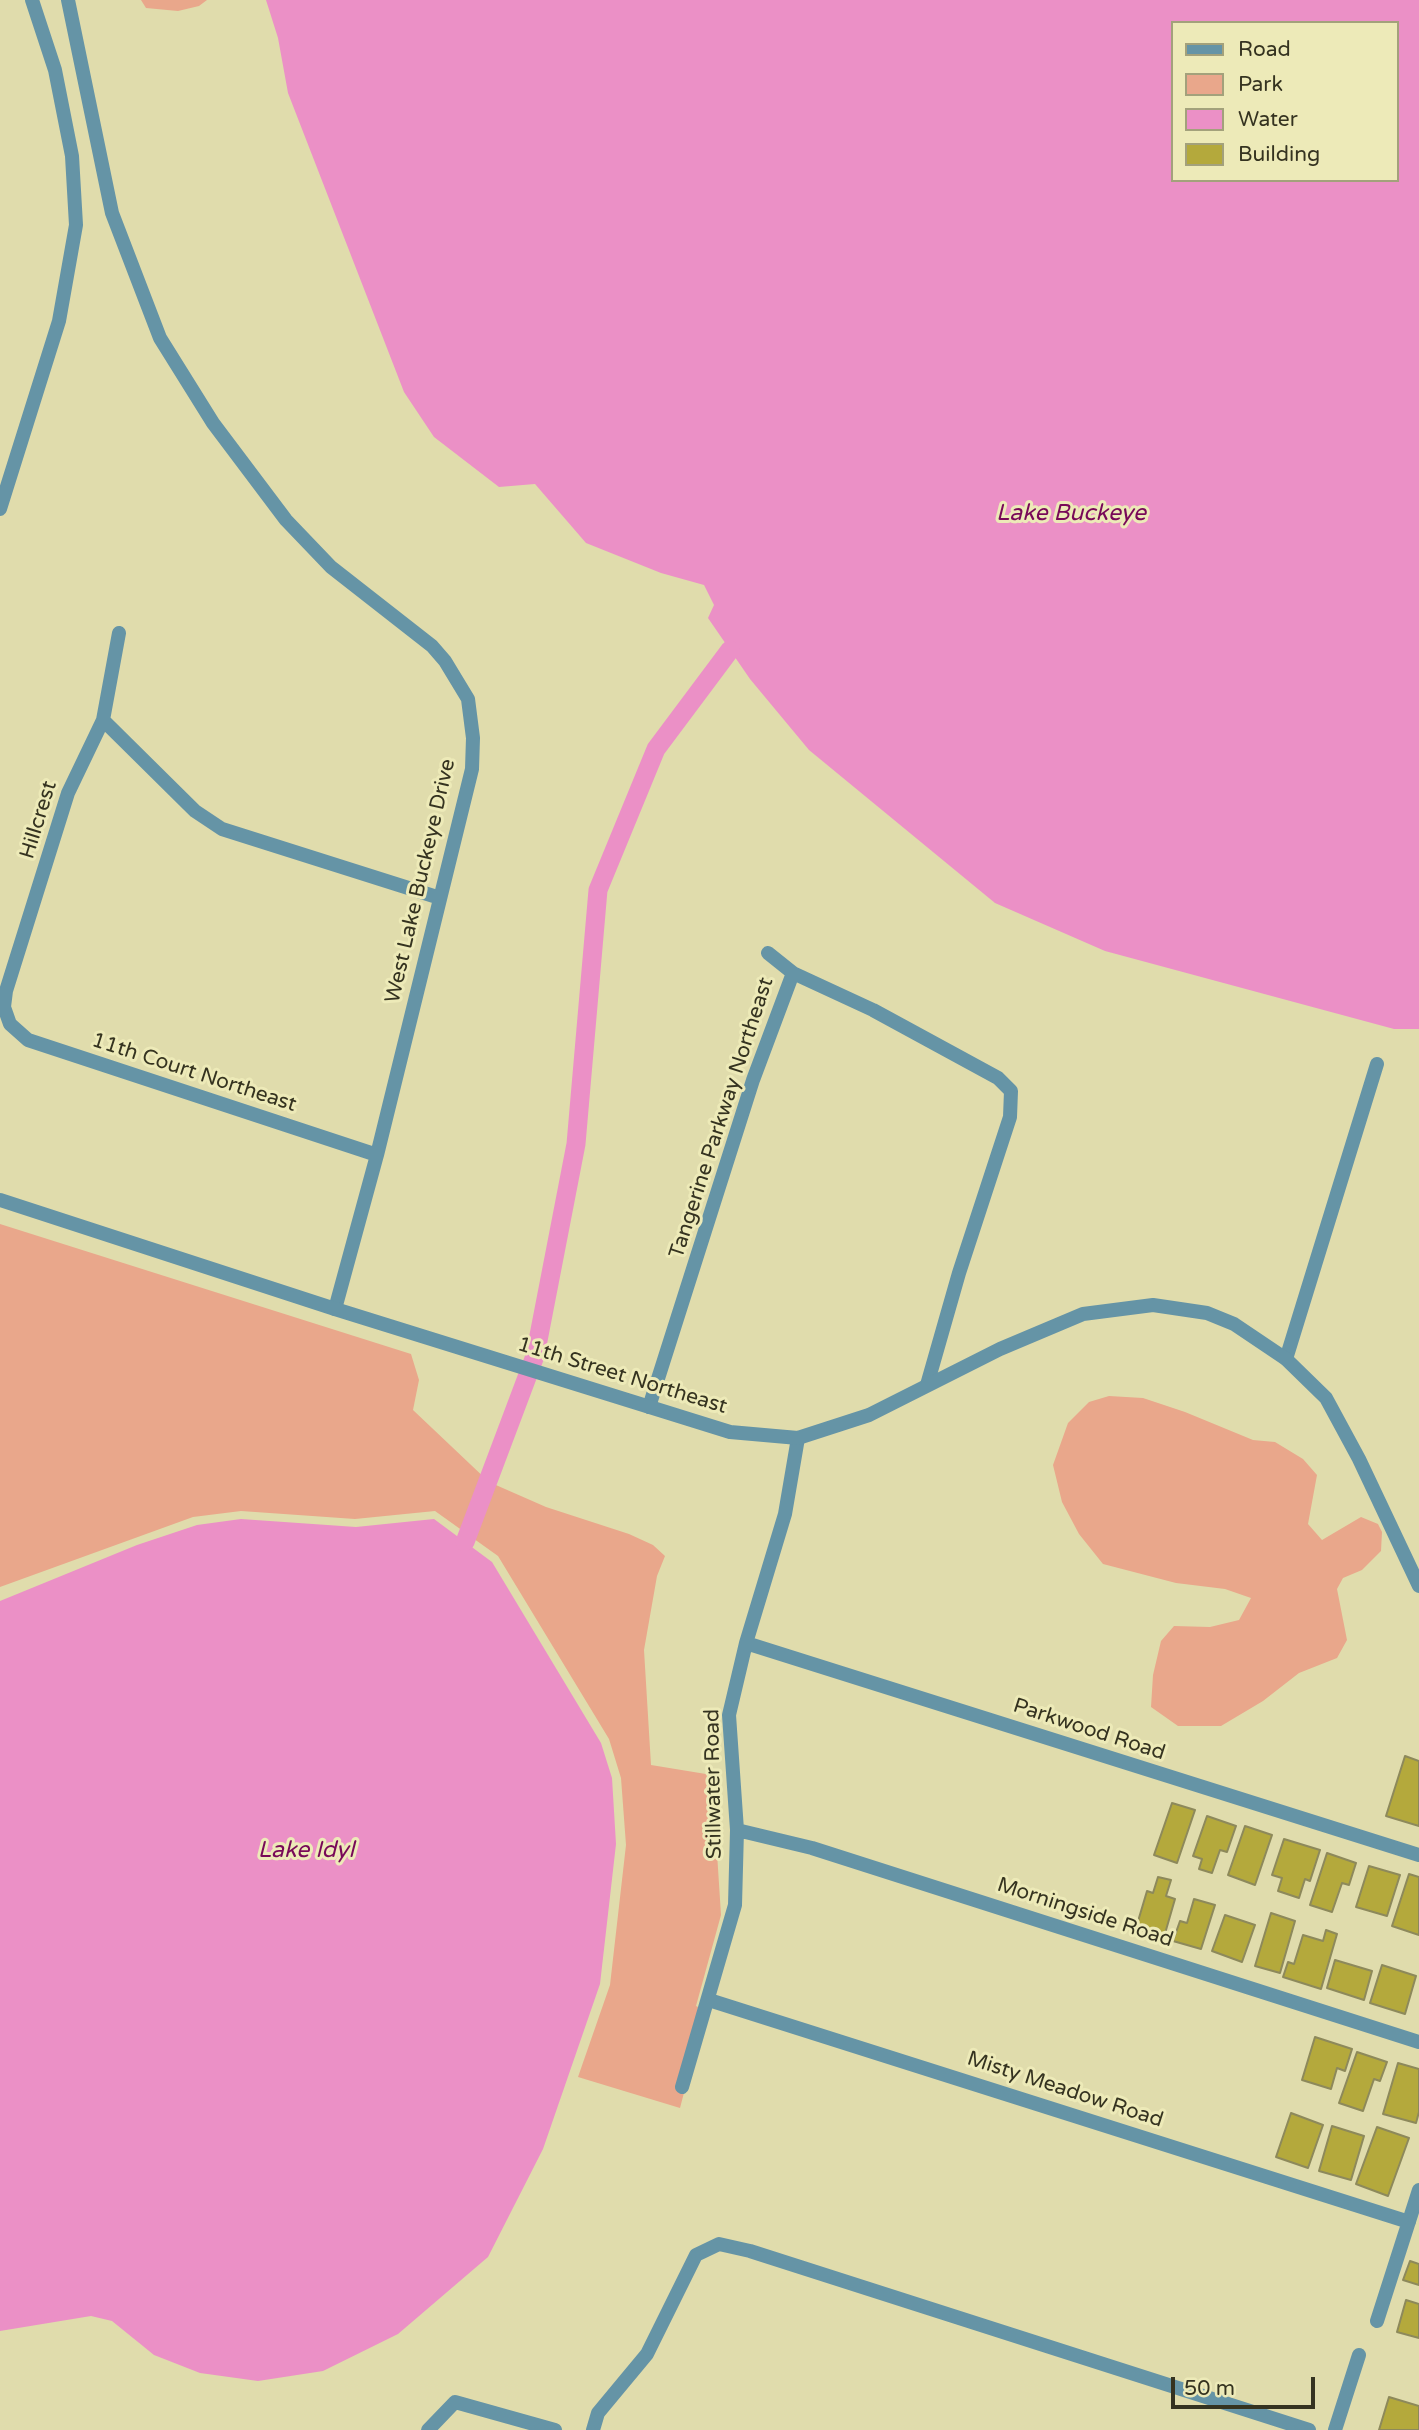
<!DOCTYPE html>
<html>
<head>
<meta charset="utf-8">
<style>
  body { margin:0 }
  #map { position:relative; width:1419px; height:2430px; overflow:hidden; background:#e0dcac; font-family:"Varela Round",sans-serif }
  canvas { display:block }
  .legend { position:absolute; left:1171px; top:21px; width:228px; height:161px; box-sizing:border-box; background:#edeab8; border:2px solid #a3a17b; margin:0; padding:9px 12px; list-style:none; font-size:21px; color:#353320 }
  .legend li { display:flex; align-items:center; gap:14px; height:35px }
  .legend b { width:35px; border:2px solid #a3a17b }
  .scale { position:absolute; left:1171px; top:2377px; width:144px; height:32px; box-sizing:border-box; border:4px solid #353320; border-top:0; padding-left:9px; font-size:21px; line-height:24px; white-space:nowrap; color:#353320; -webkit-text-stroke:5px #edeab8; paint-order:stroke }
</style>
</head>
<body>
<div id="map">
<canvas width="1419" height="2430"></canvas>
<ul class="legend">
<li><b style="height:9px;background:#6594a6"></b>Road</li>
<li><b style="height:19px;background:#e9a78b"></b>Park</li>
<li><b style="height:19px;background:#eb90c6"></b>Water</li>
<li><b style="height:19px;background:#b4a93c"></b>Building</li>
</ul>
<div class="scale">50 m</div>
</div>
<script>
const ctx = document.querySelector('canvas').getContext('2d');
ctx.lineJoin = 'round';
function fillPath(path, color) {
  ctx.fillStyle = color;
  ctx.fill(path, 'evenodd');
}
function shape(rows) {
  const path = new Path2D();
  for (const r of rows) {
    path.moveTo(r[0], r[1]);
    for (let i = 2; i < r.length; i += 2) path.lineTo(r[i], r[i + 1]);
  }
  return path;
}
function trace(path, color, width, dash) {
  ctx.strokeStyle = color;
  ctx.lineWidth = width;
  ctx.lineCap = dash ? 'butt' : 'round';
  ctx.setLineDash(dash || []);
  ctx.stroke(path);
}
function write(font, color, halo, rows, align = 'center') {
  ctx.font = font + ' "Varela Round",sans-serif';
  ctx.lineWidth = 6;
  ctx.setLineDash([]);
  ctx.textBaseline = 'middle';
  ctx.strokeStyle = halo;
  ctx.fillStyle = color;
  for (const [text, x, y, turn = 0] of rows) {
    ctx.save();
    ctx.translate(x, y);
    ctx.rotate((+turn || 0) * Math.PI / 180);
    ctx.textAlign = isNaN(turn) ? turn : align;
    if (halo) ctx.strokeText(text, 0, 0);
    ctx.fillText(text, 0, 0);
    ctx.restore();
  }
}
fillPath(shape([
  [141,0,207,0,199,6,178,11,146,8],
  [0,1224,411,1354,419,1380,413,1410,489,1482,546,1507,629,1534,653,1545,665,1556,657,1576,644,1650,651,1765,712,1775,721,1915,696,2006,698,2007,692,2062,680,2108,578,2077,610,1985,626,1845,621,1778,609,1739,498,1556,435,1511,355,1519,241,1511,193,1517,0,1587],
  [1109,1396,1143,1398,1185,1412,1253,1440,1275,1442,1303,1459,1317,1475,1308,1524,1322,1540,1361,1517,1378,1524,1382,1532,1381,1551,1362,1570,1343,1578,1337,1589,1347,1640,1337,1658,1299,1673,1263,1701,1221,1726,1178,1726,1151,1707,1153,1675,1161,1641,1174,1626,1210,1627,1239,1620,1251,1598,1225,1589,1176,1583,1103,1564,1079,1534,1062,1502,1053,1465,1068,1423,1089,1402]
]), '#e9a78b');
fillPath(shape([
  [266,0,1419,0,1419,1029,1394,1029,1105,951,995,903,809,750,750,679,708,618,714,605,704,585,661,573,586,543,535,484,499,487,434,437,404,392,288,93,278,38],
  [1172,23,1396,23,1396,180,1172,180],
  [241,1519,356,1527,434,1519,492,1562,601,1743,612,1778,616,1844,600,1984,543,2149,488,2257,398,2334,323,2371,258,2381,200,2373,154,2355,112,2321,91,2316,0,2331,0,1601,137,1545,197,1525]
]), '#eb90c6');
trace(shape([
  [465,1542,535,1356,576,1144,598,890,656,749,730,650]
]), '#eb90c6', 19);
const building = shape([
  [1405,1756,1419,1761,1419,1826,1386,1816,1405,1756],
  [1172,1803,1195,1810,1177,1863,1154,1855,1172,1803],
  [1207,1816,1236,1826,1227,1852,1220,1850,1212,1873,1199,1869,1202,1859,1193,1856,1207,1816],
  [1245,1826,1272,1835,1255,1885,1228,1875,1245,1826],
  [1284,1839,1320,1850,1310,1881,1305,1879,1299,1898,1278,1891,1282,1878,1272,1875,1284,1839],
  [1327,1853,1356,1863,1349,1885,1342,1883,1332,1912,1310,1905,1327,1853],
  [1369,1866,1400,1875,1387,1916,1356,1907,1369,1866],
  [1409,1874,1419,1877,1419,1935,1392,1926,1409,1874],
  [1158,1877,1171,1880,1166,1896,1175,1899,1164,1937,1136,1928,1147,1891,1153,1893,1158,1877],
  [1194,1899,1215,1905,1201,1949,1173,1941,1180,1921,1187,1923,1194,1899],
  [1271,1913,1295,1921,1280,1973,1255,1966,1271,1913],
  [1225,1915,1255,1925,1242,1962,1212,1951,1225,1915],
  [1326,1930,1337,1934,1321,1989,1283,1977,1288,1962,1294,1964,1303,1935,1323,1941,1326,1930],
  [1335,1960,1372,1971,1364,2000,1327,1988,1335,1960],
  [1382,1965,1416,1976,1405,2014,1370,2003,1382,1965],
  [1315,2037,1352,2049,1345,2071,1337,2068,1331,2089,1302,2080,1315,2037],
  [1357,2052,1387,2062,1380,2081,1374,2079,1363,2111,1339,2103,1357,2052],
  [1398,2063,1419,2069,1419,2112,1416,2123,1383,2114,1398,2063],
  [1291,2113,1323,2125,1308,2168,1276,2157,1291,2113],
  [1332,2126,1364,2136,1351,2180,1319,2171,1332,2126],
  [1377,2127,1409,2138,1388,2196,1356,2184,1377,2127],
  [1410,2261,1419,2264,1419,2285,1403,2280,1410,2261],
  [1406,2300,1419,2304,1419,2338,1397,2332,1406,2300],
  [1389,2397,1419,2406,1419,2430,1379,2430,1389,2397]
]);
fillPath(building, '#b4a93c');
trace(building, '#8d895b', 2);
trace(shape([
  [68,0,112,213,160,338,213,423,286,520,331,567,432,646,445,661,468,699,473,738,472,769,377,1155,335,1309],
  [119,633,103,720,68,793,6,991,4,1007,10,1024,28,1040,377,1155],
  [103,720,195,811,222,829,440,898],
  [768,953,793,973,873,1010,998,1078,1011,1091,1010,1117,959,1273,927,1385],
  [1286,1359,1377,1064],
  [649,1407,753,1080,793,973],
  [746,1643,1419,1855],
  [737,1830,812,1848,1419,2042],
  [709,2000,1409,2222],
  [682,2087,735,1905,737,1830,729,1715,746,1643,785,1514,798,1438],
  [1377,2321,1419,2190],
  [428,2430,455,2402,555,2430],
  [593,2430,598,2413,647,2354,696,2255,719,2244,750,2251,1309,2430],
  [1335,2430,1359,2355]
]), '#6594a6', 14);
trace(shape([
  [0,509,59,321,76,225,72,156,55,70,32,0],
  [0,1200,335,1309,730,1432,798,1438,869,1415,1000,1349,1083,1314,1153,1305,1207,1313,1234,1324,1286,1359,1326,1398,1359,1459,1419,1586]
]), '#6594a6', 14);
write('21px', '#353320', '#edeab8', [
  ["Hillcrest",39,820,-73],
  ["West Lake Buckeye Drive",421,881,-77],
  ["11th Court Northeast",194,1073,18],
  ["Tangerine Parkway Northeast",722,1118,-72],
  ["11th Street Northeast",622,1376,17],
  ["Parkwood Road",1089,1730,18],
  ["Stillwater Road",714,1784,-91],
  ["Morningside Road",1085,1913,18],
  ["Misty Meadow Road",1065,2090,18]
]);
write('italic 23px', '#780958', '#edeab8', [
  ["Lake Buckeye",1071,514],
  ["Lake Idyl",306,1851]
]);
</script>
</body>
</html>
